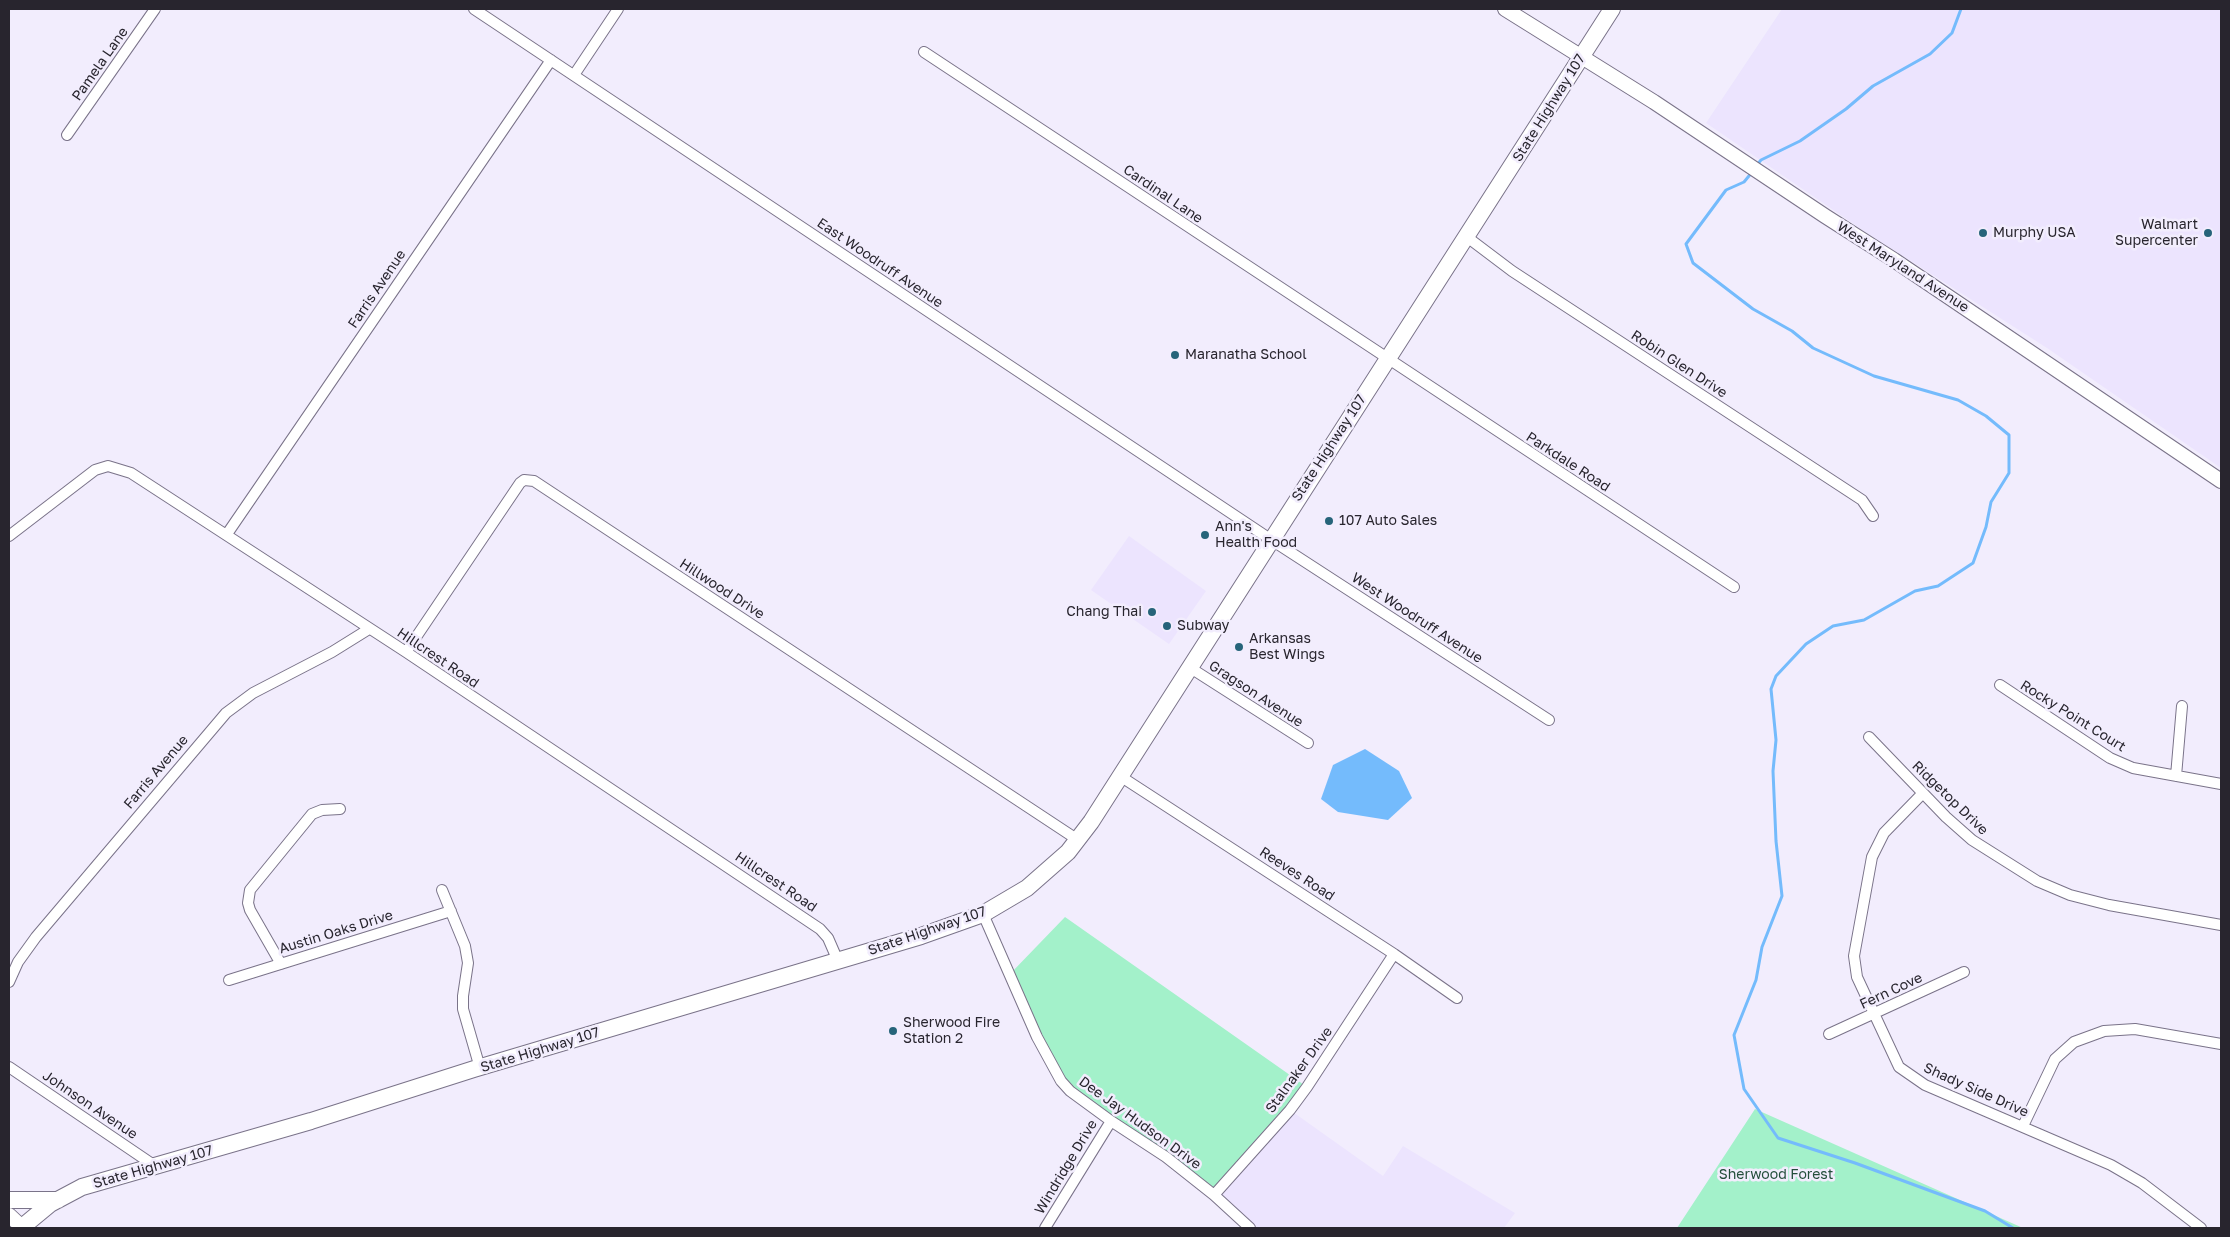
<!DOCTYPE html>
<html>
<head>
<meta charset="utf-8">
<style>
  body { margin:0 }
  #map { position:relative; width:2230px; height:1237px; overflow:hidden; background:#f2edfd; font-family:"Golos Text",sans-serif }
  canvas { display:block }
  .frame { position:absolute; inset:0; border:10px solid #28252e; pointer-events:none }
</style>
</head>
<body>
<div id="map">
<canvas width="2230" height="1237"></canvas>
<div class="frame"></div>
</div>
<script>
const ctx = document.querySelector('canvas').getContext('2d');
ctx.lineJoin = 'round';
function fillPath(path, color) {
  ctx.fillStyle = color;
  ctx.fill(path, 'evenodd');
}
function shape(rows) {
  const path = new Path2D();
  for (const r of rows) {
    path.moveTo(r[0], r[1]);
    for (let i = 2; i < r.length; i += 2) path.lineTo(r[i], r[i + 1]);
  }
  return path;
}
function trace(path, color, width, dash) {
  ctx.strokeStyle = color;
  ctx.lineWidth = width;
  ctx.lineCap = dash ? 'butt' : 'round';
  ctx.setLineDash(dash || []);
  ctx.stroke(path);
}
function write(font, color, halo, rows, align = 'center') {
  ctx.font = font + ' "Golos Text",sans-serif';
  ctx.lineWidth = 5;
  ctx.setLineDash([]);
  ctx.textBaseline = 'middle';
  ctx.strokeStyle = halo;
  ctx.fillStyle = color;
  for (const [text, x, y, turn = 0] of rows) {
    ctx.save();
    ctx.translate(x, y);
    ctx.rotate((+turn || 0) * Math.PI / 180);
    ctx.textAlign = isNaN(turn) ? turn : align;
    if (halo) ctx.strokeText(text, 0, 0);
    ctx.fillText(text, 0, 0);
    ctx.restore();
  }
}
fillPath(shape([
  [1782,9,2221,9,2221,468,2047,348,1864,231,1706,123],
  [1129,536,1206,591,1169,644,1091,590],
  [1290,1110,1383,1176,1403,1146,1515,1213,1504,1228,1251,1228,1214,1195]
]), '#ece4fe');
fillPath(shape([
  [1065,917,1307,1087,1214,1195,1070,1091,1010,974],
  [1755,1109,2023,1228,1677,1228]
]), '#a3f1ca');
fillPath(shape([
  [1365,749,1399,771,1412,798,1388,820,1338,812,1321,799,1333,765]
]), '#74bbfc');
trace(shape([
  [1756,166,1761,160,1800,141,1846,109,1873,86,1930,54,1952,33,1961,9],
  [1753,171,1744,182,1726,190,1686,244,1693,263,1753,309,1792,331,1813,348,1874,376,1958,400,1986,416,2009,435,2009,473,1991,502,1986,527,1973,563,1938,586,1915,591,1864,620,1833,626,1806,644,1776,676,1771,689,1776,740,1773,771,1776,841,1782,896,1762,947,1756,980,1734,1035,1744,1089,1778,1138,1855,1163,1985,1211,2013,1228]
]), '#74bbfc', 3);
const street = shape([
  [474,9,1270,539,1549,720],
  [924,52,1734,587],
  [574,75,618,9],
  [67,135,155,9],
  [1467,237,1512,271,1862,500,1873,516],
  [227,534,551,60],
  [9,536,95,470,108,466,131,473,406,652,820,929,828,938,838,961],
  [406,652,520,483,524,480,534,481,1078,840],
  [1189,667,1308,743],
  [2000,685,2110,758,2133,768,2221,784],
  [1869,737,1946,817,1972,840,2037,881,2070,895,2109,905,2221,925],
  [1120,776,1394,954,1457,998],
  [2176,776,2182,706],
  [1923,793,1884,833,1872,857,1854,956,1857,977,1899,1067,1925,1085,2111,1165,2142,1183,2201,1228],
  [442,890,465,946,468,963,463,996,463,1009,480,1068],
  [983,914,1037,1037,1061,1081,1070,1091,1111,1121,1166,1157,1214,1195,1250,1228],
  [281,964,250,910,248,903,250,890,312,814,322,810,340,809],
  [229,980,451,911],
  [9,982,18,962,36,937,226,713,253,693,332,652,369,629],
  [1829,1034,1964,972],
  [9,1067,155,1166],
  [2023,1126,2055,1059,2074,1042,2104,1031,2135,1029,2221,1044],
  [1214,1195,1290,1110,1307,1087,1394,954],
  [1045,1228,1111,1121]
]);
const secondary = shape([
  [1505,9,1654,102,1825,216,1894,260,2221,481],
  [9,1215,23,1228]
]);
const primary = shape([
  [9,1200,58,1200],
  [21,1228,50,1204,82,1187,311,1121,474,1069,921,936,983,914,1027,888,1068,852,1091,822,1612,9]
]);
trace(street, '#7a7389', 12);
trace(secondary, '#7a7389', 16);
trace(primary, '#7a7389', 18);
trace(street, '#fff', 10);
trace(secondary, '#fff', 14);
trace(primary, '#fff', 16);
for (const [x, y, r, color] of [
  [1983,233,5,"#26647a"],
  [2208,233,5,"#26647a"],
  [1175,355,5,"#26647a"],
  [1329,521,5,"#26647a"],
  [1205,535,5,"#26647a"],
  [1152,612,5,"#26647a"],
  [1167,626,5,"#26647a"],
  [1239,647,5,"#26647a"],
  [893,1031,5,"#26647a"]
]) {
  const dot = new Path2D();
  dot.arc(x, y, r, 0, 2 * Math.PI);
  ctx.fillStyle = color;
  ctx.fill(dot);
  trace(dot, '#f2edfd', 2);
}
write('14px', '#28252e', '#f2edfd', [
  ["Pamela Lane",100,64,-55],
  ["State Highway 107",1549,108,-58],
  ["Cardinal Lane",1163,194,34],
  ["East Woodruff Avenue",880,263,34],
  ["West Maryland Avenue",1903,267,33],
  ["Farris Avenue",377,289,-56],
  ["Robin Glen Drive",1679,364,33],
  ["State Highway 107",1329,448,-57],
  ["Parkdale Road",1568,462,33],
  ["Hillwood Drive",722,589,33],
  ["West Woodruff Avenue",1417,618,33],
  ["Hillcrest Road",438,658,34],
  ["Gragson Avenue",1256,694,33],
  ["Rocky Point Court",2073,716,32],
  ["Farris Avenue",156,772,-50],
  ["Ridgetop Drive",1950,798,44],
  ["Reeves Road",1297,874,33],
  ["Hillcrest Road",776,882,34],
  ["State Highway 107",927,931,-19],
  ["Austin Oaks Drive",336,932,-17],
  ["Fern Cove",1891,991,-25],
  ["State Highway 107",540,1050,-17],
  ["Stalnaker Drive",1299,1070,-54],
  ["Shady Side Drive",1976,1090,24],
  ["Johnson Avenue",90,1105,34],
  ["Dee Jay Hudson Drive",1140,1123,36],
  ["State Highway 107",153,1167,-16],
  ["Windridge Drive",1066,1167,-59]
]);
write('14px', '#28252e', '#f2edfd', [
  ["Walmart",2198,225,"right"],
  ["Supercenter",2198,241,"right"],
  ["Murphy USA",1993,233],
  ["Maranatha School",1185,355],
  ["107 Auto Sales",1339,521],
  ["Ann's",1215,527],
  ["Health Food",1215,543],
  ["Chang Thai",1142,612,"right"],
  ["Subway",1177,626],
  ["Arkansas",1249,639],
  ["Best Wings",1249,655],
  ["Sherwood Fire",903,1023],
  ["Station 2",903,1039]
], 'left');
write('14px', '#234e3b', '#f2edfd', [
  ["Sherwood Forest",1776,1175]
]);
</script>
</body>
</html>
